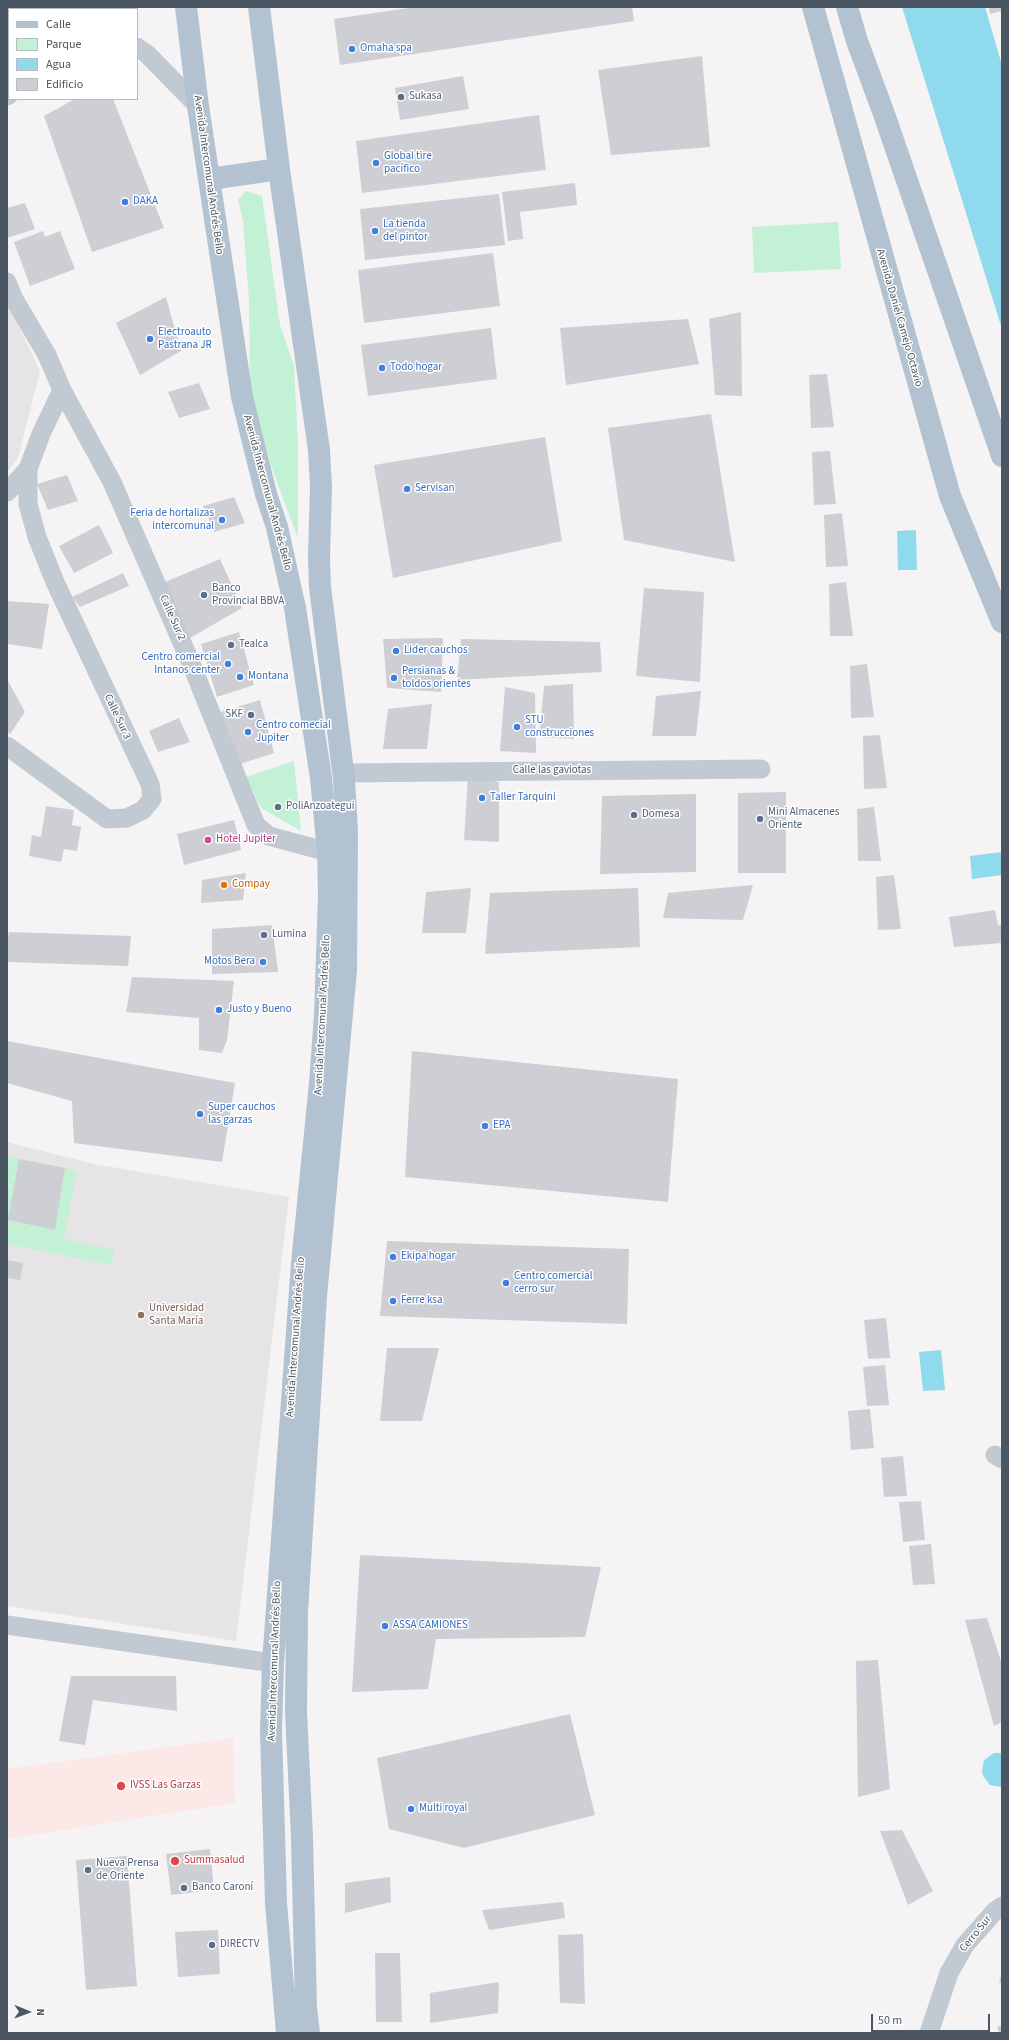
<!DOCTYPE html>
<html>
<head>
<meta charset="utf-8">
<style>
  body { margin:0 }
  #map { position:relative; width:1009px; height:2040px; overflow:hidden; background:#f5f3f3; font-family:"Source Sans 3",sans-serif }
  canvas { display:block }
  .frame { position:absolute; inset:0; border:8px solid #4a5661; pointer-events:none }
  .legend { position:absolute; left:8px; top:8px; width:130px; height:92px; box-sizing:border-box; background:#fff; border:1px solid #b7bbc0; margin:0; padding:5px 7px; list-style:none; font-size:12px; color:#4a5661 }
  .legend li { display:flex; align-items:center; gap:8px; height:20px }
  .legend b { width:20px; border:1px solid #b7bbc0 }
  .north { position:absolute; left:8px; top:1992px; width:40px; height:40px; -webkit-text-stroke:3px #fff; paint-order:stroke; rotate:91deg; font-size:11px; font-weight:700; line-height:16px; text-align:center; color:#4a5661 }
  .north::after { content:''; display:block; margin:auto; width:14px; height:18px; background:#4a5661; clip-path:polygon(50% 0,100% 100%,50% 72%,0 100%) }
  .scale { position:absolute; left:871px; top:2014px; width:119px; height:18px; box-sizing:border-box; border:2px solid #4a5661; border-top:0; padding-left:5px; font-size:12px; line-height:14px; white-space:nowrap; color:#4a5661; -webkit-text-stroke:3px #fff; paint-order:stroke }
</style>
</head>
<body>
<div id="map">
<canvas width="1009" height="2040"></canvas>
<div class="frame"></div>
<ul class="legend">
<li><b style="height:5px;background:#b3c2d1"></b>Calle</li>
<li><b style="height:11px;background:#c3f1d5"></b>Parque</li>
<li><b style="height:11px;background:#90daee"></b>Agua</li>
<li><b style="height:11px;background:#cdcfd5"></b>Edificio</li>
</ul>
<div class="north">N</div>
<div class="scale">50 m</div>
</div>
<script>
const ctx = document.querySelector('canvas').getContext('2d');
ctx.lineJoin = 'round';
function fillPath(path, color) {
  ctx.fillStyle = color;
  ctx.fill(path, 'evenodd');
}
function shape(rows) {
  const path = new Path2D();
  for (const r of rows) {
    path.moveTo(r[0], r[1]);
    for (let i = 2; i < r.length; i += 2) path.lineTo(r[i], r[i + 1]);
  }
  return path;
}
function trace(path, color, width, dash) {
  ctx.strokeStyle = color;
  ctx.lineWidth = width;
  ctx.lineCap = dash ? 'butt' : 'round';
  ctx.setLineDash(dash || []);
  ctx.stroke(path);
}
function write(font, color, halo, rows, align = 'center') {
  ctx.font = font + ' "Source Sans 3",sans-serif';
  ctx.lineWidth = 3;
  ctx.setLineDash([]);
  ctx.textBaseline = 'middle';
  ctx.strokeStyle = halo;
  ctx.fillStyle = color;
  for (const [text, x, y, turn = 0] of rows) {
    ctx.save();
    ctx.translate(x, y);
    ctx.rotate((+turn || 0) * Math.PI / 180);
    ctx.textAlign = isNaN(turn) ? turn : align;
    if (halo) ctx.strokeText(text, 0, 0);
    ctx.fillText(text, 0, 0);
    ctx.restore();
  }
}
fillPath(shape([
  [7,302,40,371,18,458,7,472],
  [7,1142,94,1164,289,1197,236,1641,7,1606]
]), '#e6e4e5');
fillPath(shape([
  [233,1738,235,1803,7,1839,7,1769]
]), '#fce8e6');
fillPath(shape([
  [246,191,262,196,280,325,294,365,298,445,298,538,271,466,250,389,249,300,243,221,238,200],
  [838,222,841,269,754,273,752,227],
  [294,761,301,831,261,808,246,777],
  [7,1156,19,1159,9,1220,55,1230,65,1168,77,1171,64,1239,114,1250,111,1265,7,1244]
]), '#c3f1d5');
fillPath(shape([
  [902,7,985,7,1002,65,1002,329],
  [916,530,917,570,898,570,897,531],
  [1002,852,1002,875,972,879,970,856],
  [941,1350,945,1390,923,1391,919,1352],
  [994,1753,1002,1753,1001,1787,990,1785,983,1776,982,1771,984,1760]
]), '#90daee');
fillPath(shape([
  [29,7,47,7,48,9,24,9],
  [415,7,632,7,634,21,340,65,334,19],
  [989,7,1002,7,1002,11,990,14],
  [9,16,9,51,7,53,7,17],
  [702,56,710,147,611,155,598,70],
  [463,76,469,109,400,120,395,88],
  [75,99,113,99,164,228,92,252,44,116],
  [539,115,546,170,362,193,356,141],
  [575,183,577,205,520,212,523,239,508,241,502,192],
  [499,194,505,245,365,260,360,209],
  [25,203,35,229,7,238,7,208],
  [43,231,45,237,60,231,75,269,30,286,14,242],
  [493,253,500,306,364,323,358,270],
  [166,297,181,351,140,375,116,323],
  [741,312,742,396,715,395,709,319],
  [688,319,699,364,566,385,560,328],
  [491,328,497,379,368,396,361,345],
  [827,374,834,427,811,428,809,375],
  [199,383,210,409,179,418,168,392],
  [711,414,735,562,624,540,608,428],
  [545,437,562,541,393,578,374,465],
  [830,451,836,504,814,505,812,452],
  [67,475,78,501,48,510,37,484],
  [234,497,245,523,214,532,203,506],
  [842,513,848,566,826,567,824,515],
  [99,525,113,553,74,573,59,546],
  [220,559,242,608,190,638,165,582],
  [123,573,129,586,80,607,72,597],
  [846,582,853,636,830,636,829,584],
  [644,588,704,592,700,682,636,676],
  [7,601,49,604,42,649,7,644],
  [239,632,254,685,217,697,201,644],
  [443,638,441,692,387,688,383,639],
  [461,639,600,642,602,672,457,680],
  [867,664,874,717,851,718,850,666],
  [7,679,25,712,10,734,7,732],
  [573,684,574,739,539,737,544,686],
  [505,687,535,693,536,753,500,751],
  [701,691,696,736,652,736,656,696],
  [260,700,274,753,237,765,221,712],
  [432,704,427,749,383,749,388,709],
  [179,718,190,742,158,752,149,731],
  [880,735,887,788,864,789,863,736],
  [468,776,499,782,499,842,464,840],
  [786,792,786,873,738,873,738,793],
  [696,794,696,872,600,874,602,796],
  [46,806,74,810,72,825,81,827,77,851,64,849,61,862,29,856,32,835,41,837],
  [874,807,881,861,858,861,857,809],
  [234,820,241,850,184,865,177,834],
  [246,873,243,900,201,903,202,880],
  [894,875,901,929,878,930,876,877],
  [753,885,743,920,663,918,668,893],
  [471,888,466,933,422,933,426,892],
  [638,888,640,947,485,954,490,893],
  [995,910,998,925,1002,925,1002,943,954,947,949,917],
  [272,925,278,972,212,974,212,929],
  [9,932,131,936,128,966,7,962,7,942],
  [132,977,234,981,227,1040,222,1053,199,1050,199,1018,126,1012],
  [7,1041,235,1083,222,1162,74,1143,72,1101,7,1083],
  [412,1051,678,1079,668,1202,405,1177],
  [19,1159,65,1168,55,1230,8,1220],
  [387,1241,629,1249,627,1324,380,1316],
  [7,1260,23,1263,20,1280,7,1278],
  [886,1318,890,1358,868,1359,864,1320],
  [387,1348,439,1348,422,1421,380,1421],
  [885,1365,889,1405,867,1406,863,1367],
  [870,1409,874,1448,851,1450,848,1411],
  [903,1456,907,1496,884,1497,881,1458],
  [921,1501,925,1540,903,1542,899,1502],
  [931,1544,935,1584,913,1585,909,1546],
  [360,1555,601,1567,585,1637,436,1639,428,1689,352,1692],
  [987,1618,1002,1664,1002,1722,994,1726,965,1620],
  [878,1660,890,1789,858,1797,856,1661],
  [71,1676,176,1676,177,1711,93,1700,85,1745,59,1741],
  [570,1714,595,1815,464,1848,389,1829,377,1758],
  [902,1830,933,1891,908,1905,880,1831],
  [210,1849,214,1890,171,1895,166,1854],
  [127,1856,137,1986,86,1990,76,1860],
  [390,1877,391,1902,345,1913,345,1883],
  [563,1902,565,1918,489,1930,482,1910],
  [218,1930,220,1974,178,1977,175,1932],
  [583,1934,585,2004,560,2003,558,1935],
  [375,1953,400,1953,402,2022,376,2022],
  [1002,1973,1002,1984,999,1982],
  [499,1982,498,2013,430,2023,430,1993],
  [1002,2025,1002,2033,999,2033,997,2027]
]), '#cdcfd5');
trace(shape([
  [115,9,116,7],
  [137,47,147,54,198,106],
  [7,96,9,95],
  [7,282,14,299,47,355,62,390,41,434,28,469,7,492],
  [62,390,112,482,190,661,256,825,269,836,328,852],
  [7,746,107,819,127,818,143,810,152,799,150,784,55,582,37,537,28,504,28,469],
  [343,773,761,769],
  [995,1455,1002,1459],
  [7,1625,273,1663],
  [929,2033,949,1973,965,1945,995,1911,1002,1906]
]), '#c1cad2', 19);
trace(shape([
  [186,7,198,106,242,397,266,494,277,527,295,608,321,778,328,852,329,895,325,1015,320,1083,302,1263,273,1663,271,1731,276,1903,287,2033],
  [259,7,279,169,319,450,321,487,319,557,320,587,344,779,347,832,346,970,316,1296,297,1612,296,1712,302,1837,306,2008,309,2033],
  [813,7,950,496,1002,622],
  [847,7,857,41,884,114,1002,456],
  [210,179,279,169]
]), '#b3c2d1', 22);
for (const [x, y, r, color] of [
  [352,49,4,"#3f7fe0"],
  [401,97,4,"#5c6f8a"],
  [376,163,4,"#3f7fe0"],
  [125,202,4,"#3f7fe0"],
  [375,231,4,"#3f7fe0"],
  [150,339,4,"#3f7fe0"],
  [382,368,4,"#3f7fe0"],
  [407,489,4,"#3f7fe0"],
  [222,520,4,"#3f7fe0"],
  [204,595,4,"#5c6f8a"],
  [231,645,4,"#5c6f8a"],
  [396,651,4,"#3f7fe0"],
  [228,664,4,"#3f7fe0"],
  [240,677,4,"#3f7fe0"],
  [394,678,4,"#3f7fe0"],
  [251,715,4,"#5c6f8a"],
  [517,727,4,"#3f7fe0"],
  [248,732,4,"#3f7fe0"],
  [482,798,4,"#3f7fe0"],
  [278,807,4,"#5c6f8a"],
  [634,815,4,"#5c6f8a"],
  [760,819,4,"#5c6f8a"],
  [208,840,4,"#d1479c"],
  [224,885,4,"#e8710a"],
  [264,935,4,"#5c6f8a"],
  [263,962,4,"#3f7fe0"],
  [219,1010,4,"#3f7fe0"],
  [200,1114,4,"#3f7fe0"],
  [485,1126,4,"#3f7fe0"],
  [393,1257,4,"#3f7fe0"],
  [506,1283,4,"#3f7fe0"],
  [393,1301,4,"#3f7fe0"],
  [141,1315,4,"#8d6e63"],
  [385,1626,4,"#3f7fe0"],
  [121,1786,5,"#e0444e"],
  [411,1809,4,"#3f7fe0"],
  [175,1861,5,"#e0444e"],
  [88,1870,4,"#5c6f8a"],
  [184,1888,4,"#5c6f8a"],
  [212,1945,4,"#5c6f8a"]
]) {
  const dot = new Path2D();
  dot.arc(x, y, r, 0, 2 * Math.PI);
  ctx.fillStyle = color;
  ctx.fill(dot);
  trace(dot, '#fff', 1.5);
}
write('11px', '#366cbe', '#fff', [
  ["Omaha spa",360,49],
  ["Global tire",384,157],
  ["pacífico",384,170],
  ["DAKA",133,202],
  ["La tienda",383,225],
  ["del pintor",383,238],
  ["Electroauto",158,333],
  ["Pastrana JR",158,346],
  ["Todo hogar",390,368],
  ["Servisan",415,489],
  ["Feria de hortalizas",214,514,"right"],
  ["intercomunal",214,527,"right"],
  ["Lider cauchos",404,651],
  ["Centro comercial",220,658,"right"],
  ["Intanos center",220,671,"right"],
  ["Persianas &",402,672],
  ["toldos orientes",402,685],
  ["Montana",248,677],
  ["STU",525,721],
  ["construcciones",525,734],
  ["Centro comecial",256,726],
  ["Jupiter",256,739],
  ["Taller Tarquini",490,798],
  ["Motos Bera",255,962,"right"],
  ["Justo y Bueno",227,1010],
  ["Super cauchos",208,1108],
  ["las garzas",208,1121],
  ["EPA",493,1126],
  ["Ekipa hogar",401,1257],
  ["Centro comercial",514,1277],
  ["cerro sur",514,1290],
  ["Ferre ksa",401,1301],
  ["ASSA CAMIONES",393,1626],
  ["Multi royal",419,1809]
], 'left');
write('11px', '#4e5e75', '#fff', [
  ["Sukasa",409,97],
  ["Banco",212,589],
  ["Provincial BBVA",212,602],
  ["Tealca",239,645],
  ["SKF",243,715,"right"],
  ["PoliAnzoategui",286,807],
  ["Mini Almacenes",768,813],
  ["Oriente",768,826],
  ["Domesa",642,815],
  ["Lumina",272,935],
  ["Nueva Prensa",96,1864],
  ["de Oriente",96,1877],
  ["Banco Caroní",192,1888],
  ["DIRECTV",220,1945]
], 'left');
write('11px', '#4a5661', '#fff', [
  ["Avenida Intercomunal Andrés Bello",208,175,82],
  ["Avenida Daniel Camejo Octavio",899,318,74],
  ["Avenida Intercomunal Andrés Bello",267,493,75],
  ["Calle Sur 2",172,618,66],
  ["Calle Sur 3",117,717,65],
  ["Calle las gaviotas",552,771],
  ["Avenida Intercomunal Andrés Bello",323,1015,-87],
  ["Avenida Intercomunal Andrés Bello",296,1337,-86],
  ["Avenida Intercomunal Andrés Bello",275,1661,-88],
  ["Cerro Sur",976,1934,-51]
]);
write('11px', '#b23c85', '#fff', [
  ["Hotel Jupiter",216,840]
], 'left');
write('11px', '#c56008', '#fff', [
  ["Compay",232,885]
], 'left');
write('11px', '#785e54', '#fff', [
  ["Universidad",149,1309],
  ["Santa María",149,1322]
], 'left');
write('11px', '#be3a42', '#fff', [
  ["IVSS Las Garzas",130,1786],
  ["Summasalud",184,1861]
], 'left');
</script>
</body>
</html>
